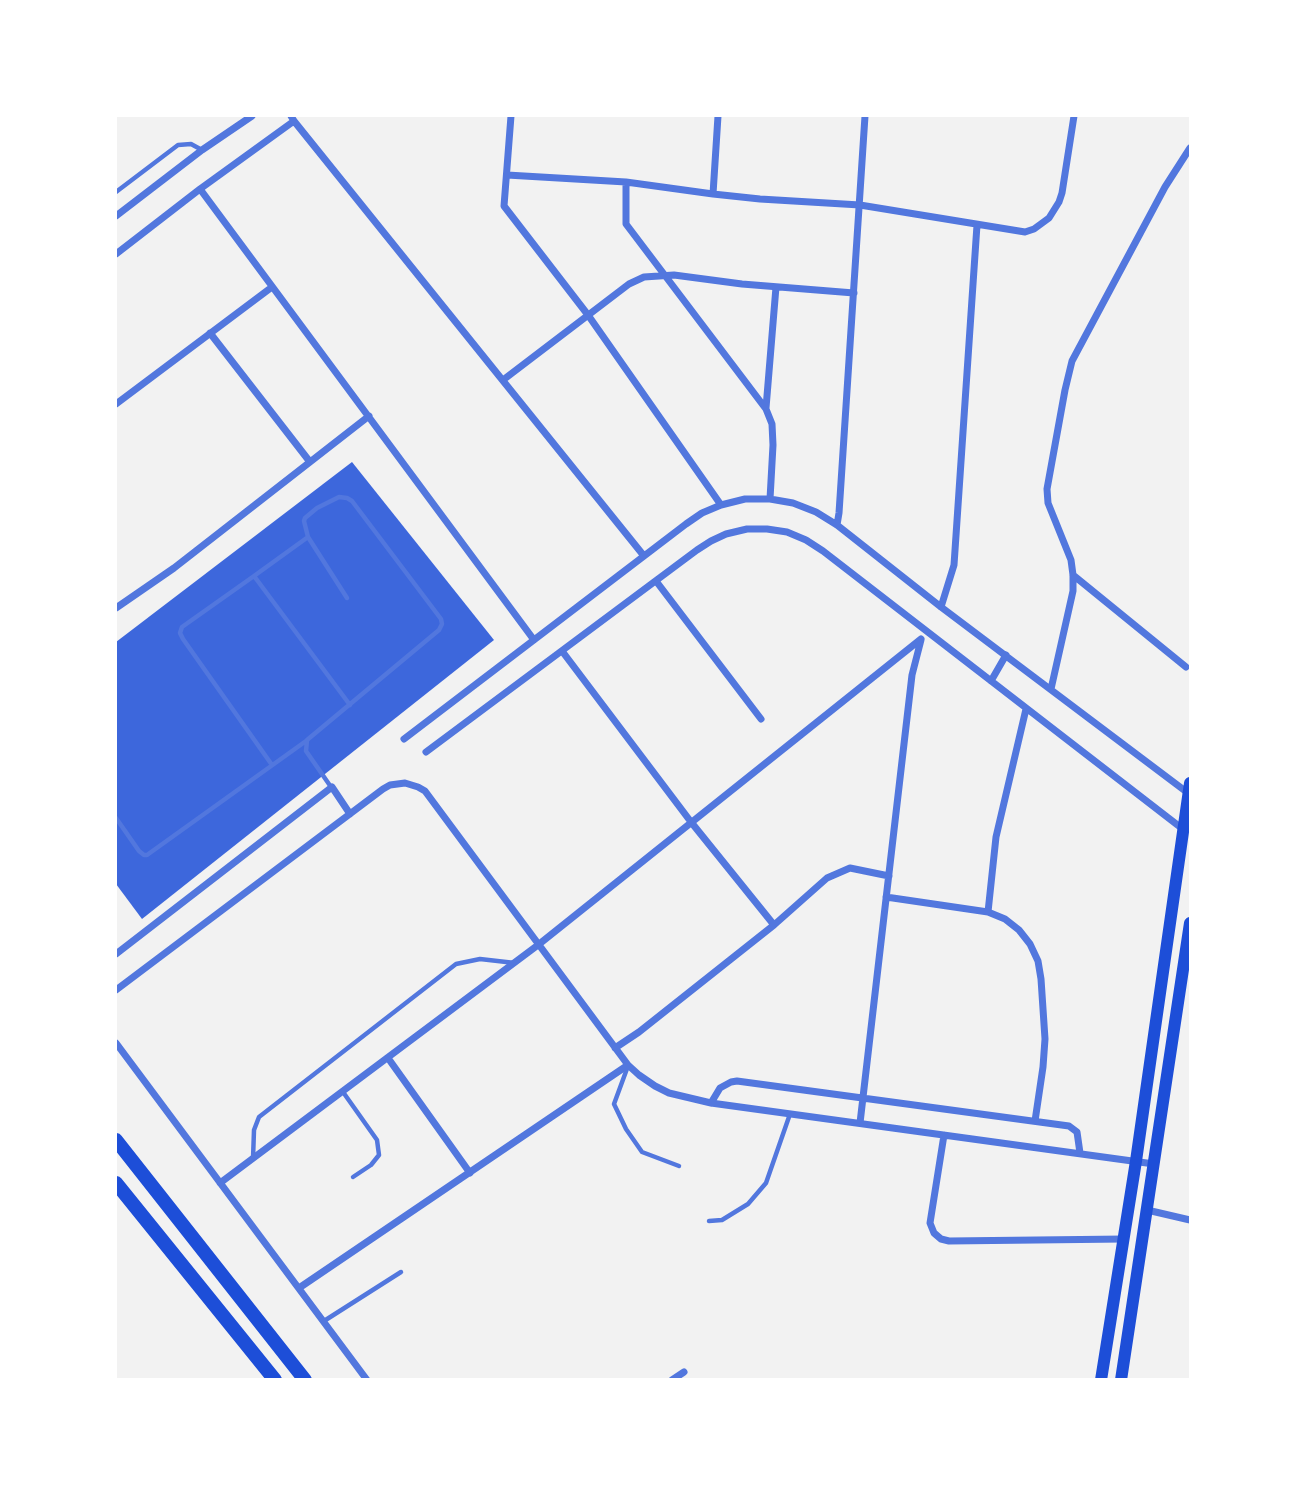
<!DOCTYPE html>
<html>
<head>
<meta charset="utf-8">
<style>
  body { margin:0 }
  #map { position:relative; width:1306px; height:1495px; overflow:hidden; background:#f2f2f2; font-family:Poppins,sans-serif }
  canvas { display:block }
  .frame { position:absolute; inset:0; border:117px solid #fff; pointer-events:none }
</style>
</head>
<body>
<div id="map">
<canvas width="1306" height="1495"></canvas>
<div class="frame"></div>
</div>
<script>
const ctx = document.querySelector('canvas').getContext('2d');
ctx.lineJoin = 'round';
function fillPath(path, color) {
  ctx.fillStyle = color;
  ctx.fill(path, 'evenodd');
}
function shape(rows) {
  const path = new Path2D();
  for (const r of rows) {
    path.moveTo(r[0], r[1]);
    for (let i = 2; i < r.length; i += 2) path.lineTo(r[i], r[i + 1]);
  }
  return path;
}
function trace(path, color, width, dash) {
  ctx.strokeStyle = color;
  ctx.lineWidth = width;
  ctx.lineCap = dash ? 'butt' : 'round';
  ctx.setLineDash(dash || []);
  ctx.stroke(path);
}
fillPath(shape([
  [352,462,494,640,142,919,116,884,116,642]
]), '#3d67dc');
trace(shape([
  [116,192,178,145,191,144,202,150],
  [308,537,254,576,350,705],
  [254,576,182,627,180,633,183,639,272,765],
  [331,787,306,751,307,740,439,630,442,624,441,619,352,501,347,498,339,497,317,508,305,518,304,521,308,537,347,598],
  [116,818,139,851,144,855,147,855,306,741],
  [628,1066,614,1104,626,1129,642,1152,679,1166],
  [343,1092,377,1140,379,1155,371,1165,353,1177],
  [253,1159,254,1130,259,1117,456,964,480,959,515,963],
  [709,1221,722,1220,748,1204,766,1183,790,1114],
  [324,1321,401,1272]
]), '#5277de', 4.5);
trace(shape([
  [291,116,294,121,644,556],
  [511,116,504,206,588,315,721,505],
  [718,116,713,194,626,182,626,224,766,409,772,424,773,445,770,499],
  [507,175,626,182],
  [200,189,534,640],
  [713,194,760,199,860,205,1025,232,1034,229,1049,218,1059,202,1062,193,1074,116],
  [116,216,202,150,252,116],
  [116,254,200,189,294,121],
  [210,333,310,462],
  [503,380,629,284,644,277,674,275,742,284,854,293],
  [116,404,272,287],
  [766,408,776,287],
  [837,525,839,513,865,116],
  [1073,575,1186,667],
  [656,581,761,719],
  [941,607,954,565,977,225],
  [116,608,174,568,369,416],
  [562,651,691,822,774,925],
  [991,681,1006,655],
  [1051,689,1073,591,1073,575,1071,560,1048,503,1047,489,1065,390,1072,361,1165,187,1190,148],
  [404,739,686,524,702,513,721,505,745,499,770,499,793,503,816,512,837,525,941,607,1188,793],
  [426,752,697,550,711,541,726,534,747,529,767,529,787,532,806,540,823,551,1184,830],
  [886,897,988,912,1005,919,1019,930,1030,944,1038,961,1041,979,1045,1039,1043,1067,1035,1121],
  [988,912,996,837,1026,709],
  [116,954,332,787,350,814],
  [116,990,383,789,390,785,405,783,418,787,425,791,628,1065,639,1075,655,1086,669,1093,711,1103,1154,1164],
  [116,1043,367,1380],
  [615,1048,639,1032,774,925,827,878,850,868,889,876],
  [388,1058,470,1173],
  [711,1103,720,1088,731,1082,737,1081,1069,1126,1077,1132,1080,1153],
  [860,1123,912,675,921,640],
  [944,1135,930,1223,934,1233,941,1239,949,1241,1124,1239],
  [220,1183,538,945,921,639],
  [1147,1210,1190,1220],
  [299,1288,628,1065],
  [672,1380,684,1372]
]), '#5277de', 7);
trace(shape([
  [1101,1380,1136,1161,1190,783],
  [1121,1380,1190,923]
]), '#1d4ed8', 12);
trace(shape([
  [116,1140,305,1380],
  [116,1183,275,1380]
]), '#1d4ed8', 14);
</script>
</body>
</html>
